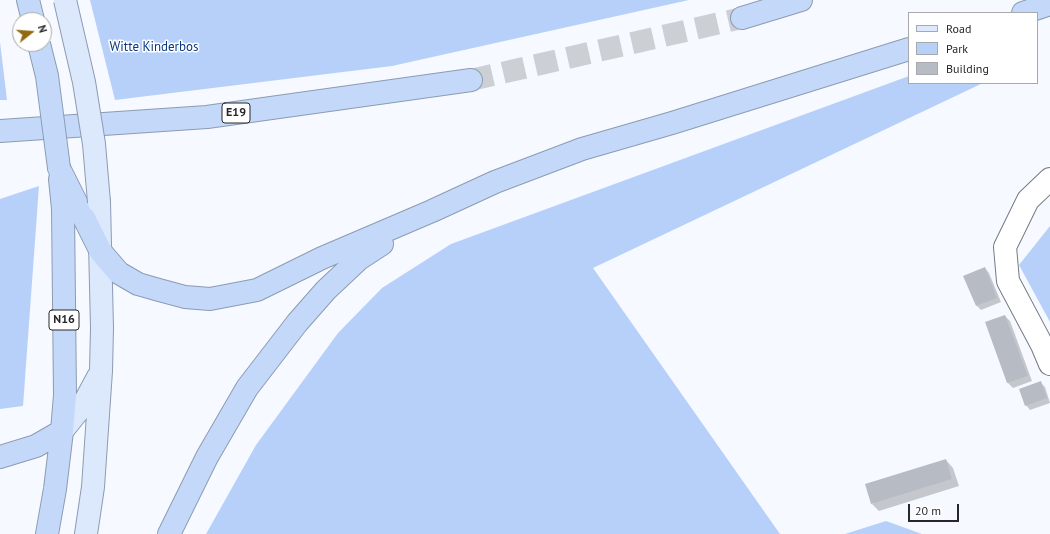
<!DOCTYPE html>
<html>
<head>
<meta charset="utf-8">
<style>
  body { margin:0 }
  #map { position:relative; width:1050px; height:534px; overflow:hidden; background:#f6f9ff; font-family:"PT Sans",sans-serif }
  canvas { display:block }
  .legend { position:absolute; left:908px; top:12px; width:130px; height:72px; box-sizing:border-box; background:#fff; border:1px solid #a8a9aa; margin:0; padding:5px 7px; list-style:none; font-size:12px; color:#25272a }
  .legend li { display:flex; align-items:center; gap:8px; height:20px }
  .legend b { width:20px; border:1px solid #a8a9aa }
  .north { position:absolute; left:12px; top:12px; width:40px; height:40px; box-sizing:border-box; background:#fff; border:1px solid #a8a9aa; border-radius:50%; rotate:73deg; font-size:11px; font-weight:700; line-height:16px; text-align:center; color:#25272a }
  .north::after { content:''; display:block; margin:auto; width:14px; height:18px; background:#926911; clip-path:polygon(50% 0,100% 100%,50% 72%,0 100%) }
  .scale { position:absolute; left:908px; top:504px; width:51px; height:18px; box-sizing:border-box; border:2px solid #25272a; border-top:0; padding-left:5px; font-size:12px; line-height:14px; white-space:nowrap; color:#25272a; -webkit-text-stroke:3px #fff; paint-order:stroke }
</style>
</head>
<body>
<div id="map">
<canvas width="1050" height="534"></canvas>
<ul class="legend">
<li><b style="height:5px;background:#dce8fc"></b>Road</li>
<li><b style="height:11px;background:#b7d0f9"></b>Park</li>
<li><b style="height:11px;background:#b7bcc4"></b>Building</li>
</ul>
<div class="north">N</div>
<div class="scale">20 m</div>
</div>
<script>
const ctx = document.querySelector('canvas').getContext('2d');
ctx.lineJoin = 'round';
function fillPath(path, color) {
  ctx.fillStyle = color;
  ctx.fill(path, 'evenodd');
}
function shape(rows) {
  const path = new Path2D();
  for (const r of rows) {
    path.moveTo(r[0], r[1]);
    for (let i = 2; i < r.length; i += 2) path.lineTo(r[i], r[i + 1]);
  }
  return path;
}
function trace(path, color, width, dash) {
  ctx.strokeStyle = color;
  ctx.lineWidth = width;
  ctx.lineCap = dash ? 'butt' : 'round';
  ctx.setLineDash(dash || []);
  ctx.stroke(path);
}
function write(font, color, halo, rows, align = 'center') {
  ctx.font = font + ' "PT Sans",sans-serif';
  ctx.lineWidth = 3;
  ctx.setLineDash([]);
  ctx.textBaseline = 'middle';
  ctx.strokeStyle = halo;
  ctx.fillStyle = color;
  for (const [text, x, y, turn = 0] of rows) {
    ctx.save();
    ctx.translate(x, y);
    ctx.rotate((+turn || 0) * Math.PI / 180);
    ctx.textAlign = isNaN(turn) ? turn : align;
    if (halo) ctx.strokeText(text, 0, 0);
    ctx.fillText(text, 0, 0);
    ctx.restore();
  }
}
fillPath(shape([
  [90,0,689,0,392,66,115,100],
  [0,42,7,100,0,100],
  [909,76,909,83,983,83,593,268,780,534,206,534,256,445,338,333,382,288,451,244],
  [39,186,23,406,0,409,0,199],
  [1050,226,1050,322,1019,265],
  [886,521,922,534,845,534]
]), '#b7d0f9');
fillPath(shape([
  [985,268,989,273,1001,302,981,310,977,306],
  [1005,316,1010,321,1032,381,1013,388,1008,383,986,323],
  [1040,382,1045,387,1050,403,1030,410,1026,405],
  [946,460,953,468,959,486,879,511,872,504]
]), '#0003');
fillPath(shape([
  [985,267,997,298,976,306,963,276],
  [1005,315,1028,376,1007,383,985,322],
  [1041,381,1047,398,1025,406,1019,389],
  [946,459,952,479,871,504,865,484]
]), '#b7bcc4');
trace(shape([
  [471,80,742,18]
]), '#cccfd4', 22, [22, 11]);
const minor = shape([
  [1050,179,1028,200,1005,247,1008,281,1042,345,1050,364]
]);
const major = shape([
  [62,431,83,405,98,377],
  [86,534,93,487,101,371,102,328,99,202]
]);
const highway = shape([
  [28,0,33,20],
  [1023,13,1050,4],
  [742,18,801,0],
  [0,131,207,117,471,80],
  [59,168,101,252,119,273,138,284,159,290,185,297,210,299,257,290,322,258,432,211,495,182,582,149,672,123,909,49],
  [0,457,36,446,62,431],
  [47,534,55,489,62,431,65,395,63,209,60,179],
  [169,534,207,457,247,388,297,323,326,290,359,259,382,244]
]);
trace(minor, '#757981', 24);
trace(major, '#8c9bb1', 24);
trace(highway, '#8c9bb1', 24);
trace(minor, '#fff', 22);
trace(major, '#dce8fc', 22);
trace(highway, '#c4d9fa', 22);
const majorBridge = shape([
  [65,0,84,82,94,144,99,202]
]);
const highwayBridge = shape([
  [39,44,47,76,59,168]
]);
trace(majorBridge, '#8c9bb1', 24, []);
trace(highwayBridge, '#8c9bb1', 24, []);
trace(majorBridge, '#dce8fc', 22);
trace(highwayBridge, '#c4d9fa', 22);
for (const [x, y, w] of [
  [236,113,28],
  [64,320,30]
]) {
  const box = new Path2D();
  box.roundRect(x - w / 2, y - 10, w, 20, 3);
  ctx.fillStyle = '#fff';
  ctx.fill(box);
  trace(box, '#25272a', 1);
}
write('bold 12px', '#25272a', null, [
  ["E19",236,113],
  ["N16",64,320]
]);
write('13px', '#0a3881', '#fff', [
  ["Witte Kinderbos",154,47]
]);
</script>
</body>
</html>
